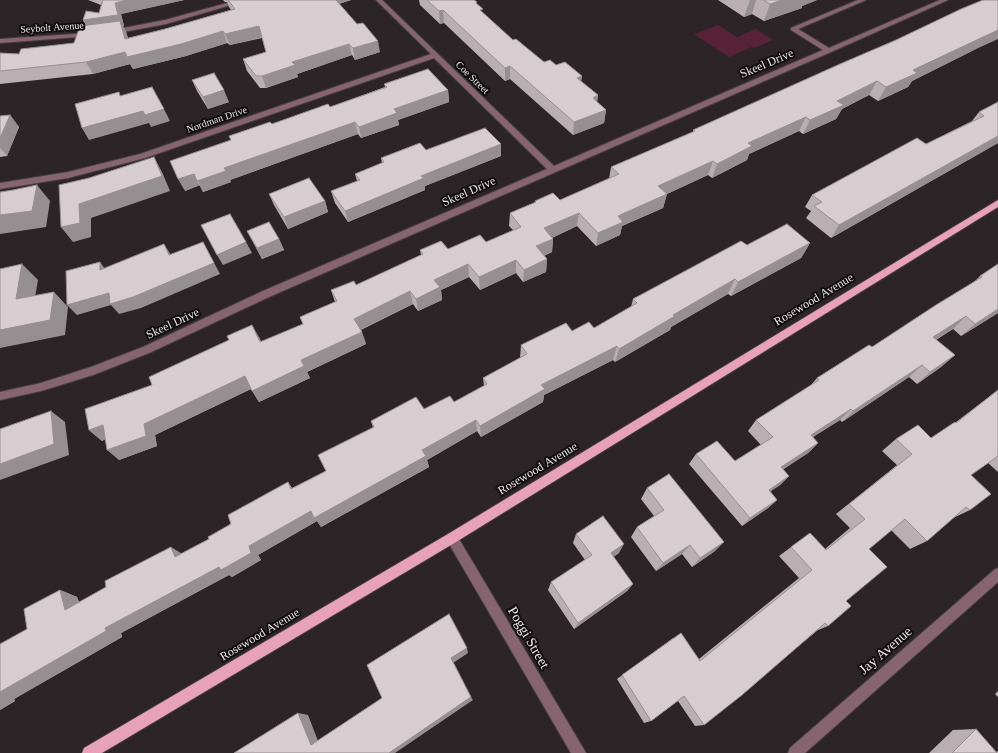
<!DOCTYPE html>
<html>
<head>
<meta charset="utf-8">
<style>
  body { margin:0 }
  canvas { display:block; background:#2c2427 }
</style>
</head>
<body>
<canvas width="998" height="753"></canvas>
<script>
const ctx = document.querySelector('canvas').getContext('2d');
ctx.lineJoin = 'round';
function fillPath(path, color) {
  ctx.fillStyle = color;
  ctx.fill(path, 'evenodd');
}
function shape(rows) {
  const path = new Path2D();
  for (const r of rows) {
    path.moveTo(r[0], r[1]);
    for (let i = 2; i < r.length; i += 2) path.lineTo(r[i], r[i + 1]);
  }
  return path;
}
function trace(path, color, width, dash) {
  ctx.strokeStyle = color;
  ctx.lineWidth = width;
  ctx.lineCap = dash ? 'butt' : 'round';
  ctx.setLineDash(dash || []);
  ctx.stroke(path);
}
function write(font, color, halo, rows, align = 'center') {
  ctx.font = font + ' Georgia,serif';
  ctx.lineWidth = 4;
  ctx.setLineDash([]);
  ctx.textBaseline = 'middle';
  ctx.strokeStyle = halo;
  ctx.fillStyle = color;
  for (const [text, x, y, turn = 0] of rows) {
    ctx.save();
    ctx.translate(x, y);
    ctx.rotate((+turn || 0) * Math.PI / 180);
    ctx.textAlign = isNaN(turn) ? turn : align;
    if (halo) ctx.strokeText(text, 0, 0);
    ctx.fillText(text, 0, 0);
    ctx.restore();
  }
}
fillPath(shape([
  [718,25,752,47,729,57,694,34],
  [756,29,773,40,754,48,737,37]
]), '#582238');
const minor = shape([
  [238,0,248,0,166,24,113,34,110,32,113,30,165,20,238,0],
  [376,0,382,0,554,166,823,50,791,30,791,28,858,0,866,0,798,29,829,48,940,0,948,0,831,52,269,297,149,353,93,375,41,391,0,400,0,392,41,383,91,367,143,347,263,291,547,169,434,58,145,158,68,178,0,189,0,183,68,172,140,154,431,54,376,0],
  [89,33,92,35,91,36,0,43,0,39,89,33],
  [452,532,456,534,586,753,571,753,448,542,446,538,448,534,452,532],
  [998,568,998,582,805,753,788,753,790,748,994,570,998,568]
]);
const major = shape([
  [998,200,998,207,456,542,102,753,82,753,84,748,448,534,998,200]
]);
trace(minor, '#473f42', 2);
trace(major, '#473f42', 2);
fillPath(minor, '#866470');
fillPath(major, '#e7a1b9');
fillPath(shape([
  [88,0,184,0,121,14,124,26,123,26,126,32,128,38,165,29,231,10,229,7,227,2,225,2,223,0,351,0,339,4,380,52,355,60,352,55,297,74,298,77,266,88,260,88,247,71,243,59,266,52,262,38,230,45,227,43,186,56,133,69,130,64,93,74,0,84,0,53,19,54,74,43,86,26,83,20,99,13,101,5],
  [419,0,474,0,483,13,513,40,544,62,556,65,582,76,581,81,598,95,597,102,606,110,604,123,573,135,510,79,505,81,444,23,440,24,420,5],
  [718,0,817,0,802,6,802,8,764,21,752,14,744,17],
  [974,50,912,81,908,87,878,101,869,95,842,109,836,119,803,134,799,131,749,154,747,160,712,178,708,175,667,194,663,208,622,226,620,235,596,246,577,226,552,238,553,239,552,252,544,256,547,259,546,272,523,282,516,273,480,290,469,277,441,290,442,300,418,311,413,304,361,330,366,344,307,372,310,378,259,402,251,389,155,435,157,446,119,460,105,439,102,441,89,430,152,385,259,337,261,342,303,324,300,317,335,302,331,290,356,285,421,255,420,250,448,249,486,242,513,230,509,226,510,213,534,203,535,201,560,200,609,179,611,167,693,132,693,130],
  [192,80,229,102,208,109,197,91],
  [384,84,448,90,449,102,398,120,399,125,361,138,358,134,230,180,231,182,203,192,200,185,185,191,231,140,229,136,272,124,330,107,385,87],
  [998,102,998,143,831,238,806,218,811,211,805,207,812,195,926,144,972,121,979,112],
  [10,115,19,127,7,156,0,157,0,116],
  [501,144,501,156,425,186,425,190,348,222,335,203,331,191,357,181,355,174,382,163,381,158,426,150],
  [269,194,325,201,328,212,288,229,274,205],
  [247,231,279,239,284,250,262,259],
  [810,243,801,258,731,296,728,294,671,327,670,330,615,362,613,360,544,395,543,402,481,437,477,431,427,460,429,467,321,527,317,521,258,555,261,560,232,577,229,575,121,633,122,637,14,699,15,701,0,710,27,629,60,590,77,597,79,602,182,553,209,539,288,482,292,488,326,471,373,427,371,421,454,402,484,386,483,378,520,358,521,345,572,331,594,328,631,307,633,299,747,245],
  [998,264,998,313,961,336,953,329,936,340,955,355,941,367,917,384,909,377,842,422,840,420,813,437,818,443,808,453,783,469,789,476,780,485,770,491,777,500,768,508,742,526,689,464,696,454,735,461,761,445,748,431,756,420,810,386,817,378,872,347,974,282,980,276],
  [998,390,998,472,988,463,971,475,970,510,951,519,927,541,910,549,891,530,869,549,846,601,828,626,818,630,704,725,695,726,678,701,651,721,644,723,617,679,673,638,699,659,799,578,779,556,810,533,825,549,850,528,836,514,897,465,882,451,896,439,931,438,956,422],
  [647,488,715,551,692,567,682,554,656,571,631,537,637,527,654,516,641,499],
  [576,534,619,553,613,557,633,584,627,591,574,629,548,590,551,582,585,560,573,543],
  [998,691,998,697,995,694],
  [976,729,996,752,998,751,998,753,929,753,953,730]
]), '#b9afb2');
fillPath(shape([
  [127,0,184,0,121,14,124,26,123,26,126,32,132,50,89,31,83,20,118,15,115,3],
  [332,0,351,0,333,5],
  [750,0,756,0,752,14,744,17],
  [782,0,817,0,802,6,802,8,764,21,770,4],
  [443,10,444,23,440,24,439,11],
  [259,26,263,37,230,45,225,34],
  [998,30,998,39,974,50,912,81,908,87,878,101,886,87,913,70],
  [223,31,227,43,186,56,133,69,130,64,93,74,86,62,125,52],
  [378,41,380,52,355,60,353,48],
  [349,44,352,55,297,74,298,77,266,88,262,76,292,62],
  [510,66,510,79,505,81,505,68],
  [582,76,580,89,577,78],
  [877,81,869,95,842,109,836,119,803,134,810,120,837,101],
  [224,90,229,102,208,109,203,97],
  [448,90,449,102,398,120,399,125,361,138,359,127,394,109],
  [598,95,596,109,593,98],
  [164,109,170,121,151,127,149,123,89,140,82,128,143,111],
  [606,110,604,123,573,135,574,122],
  [10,115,19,127,7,156,0,148,0,138],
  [806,117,799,131,749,154,747,160,712,178,717,164,748,143],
  [355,122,358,134,230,180,231,182,203,192,197,181,224,168],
  [998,136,998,143,831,238,839,225],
  [501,144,501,156,425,186,425,190,348,222,345,211,421,176],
  [154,157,162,172,170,191,91,218,91,237,73,242,61,227,79,204],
  [713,161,708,175,658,198,667,194,663,208,622,226,620,235,596,246,598,233,618,216,658,186],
  [194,174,200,185,185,191,178,179],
  [37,185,50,201,46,227,0,234,0,215],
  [325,201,328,212,288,229,284,217],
  [579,213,577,226,543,242,544,228],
  [279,239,284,250,262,259,257,248],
  [553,239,552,252,535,259,536,246],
  [203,242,220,274,141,308,119,314,111,305,77,315,67,305],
  [246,242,252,253,223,265,217,255],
  [810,243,801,258,731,296,738,282],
  [164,244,171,255,169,255],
  [547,259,546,272,523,282,524,270],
  [516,260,516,273,480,290,479,277],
  [100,262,108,273,100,270],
  [22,264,38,280,32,315,16,299],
  [468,264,469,277,441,290,442,300,418,311,416,299,434,280],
  [735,279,728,294,671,327,670,330,615,362,619,349,673,315],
  [410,291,413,304,358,331,354,319],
  [54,292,68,307,65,335,0,348,0,330],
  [998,309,998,313,961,336,975,324],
  [966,316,953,329,920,349,933,337],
  [252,325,259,337,267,354,260,342],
  [362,332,366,344,307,372,310,378,259,402,252,391,301,360],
  [617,346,613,360,544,395,543,402,481,437,480,426,541,385],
  [955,355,941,367,917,384,930,372],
  [922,365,909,377,842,422,853,411],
  [245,376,253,388,155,435,157,446,119,460,107,450,144,424],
  [851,409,840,420,800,445,811,435],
  [51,411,65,422,69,455,0,480,0,464],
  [476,420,477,431,427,460,429,467,321,527,317,521,258,555,261,560,232,577,229,575,121,633,122,637,14,699,15,701,0,710,0,692,105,628,311,511],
  [103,425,115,435,102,441,89,430],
  [818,443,808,453,772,477,781,467],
  [789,476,780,485,760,499,769,490],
  [777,500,768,508,742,526,750,518],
  [724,542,715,551,692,567,700,558],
  [624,544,619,553,606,562,611,553],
  [690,545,682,554,656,571,663,563],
  [171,547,184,555,175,557],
  [633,584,627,591,574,629,578,623],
  [60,590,77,597,83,616,65,610],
  [467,648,468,653,453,663,451,658],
  [471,697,473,700,395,753,389,753],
  [298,713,308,715,320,746,311,745]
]), '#968f91');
const building = shape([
  [103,0,127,0,115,3,118,15,83,20,86,11,99,13,103,0],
  [228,0,336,0,357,24,363,23,378,41,353,48,349,44,292,62,295,65,262,76,256,76,243,59,266,52,259,26,225,34,223,31,181,44,127,57,125,52,86,62,0,71,0,53,19,54,21,49,74,43,80,26,120,21,125,39,165,29,235,9,228,0],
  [427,0,474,0,477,2,476,3,483,9,480,10,513,40,516,39,544,62,550,60,556,65,565,62,582,76,577,78,598,95,593,98,606,110,574,122,510,66,505,68,443,10,439,11,427,0],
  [763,0,782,0,770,4,763,0],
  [983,0,998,0,998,30,913,70,917,73,886,87,877,81,837,101,844,105,810,120,806,117,748,143,752,146,717,164,713,161,658,186,667,194,618,216,623,222,598,233,579,213,544,228,553,239,536,246,547,259,524,270,516,260,479,277,468,264,434,280,440,287,416,299,410,291,354,319,362,332,301,360,304,366,252,391,245,376,144,424,146,436,107,450,103,425,89,430,85,409,152,385,149,377,229,340,227,336,252,325,260,342,303,324,300,317,337,301,331,290,354,281,356,285,423,254,420,250,441,241,448,249,480,235,486,242,521,227,510,213,536,202,535,201,553,193,560,200,619,174,611,167,695,131,693,130,840,64,896,40,961,9,983,0],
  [428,69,448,90,394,109,397,113,359,127,355,122,224,168,226,171,197,181,194,174,178,179,170,161,231,140,229,136,270,122,272,124,328,104,330,107,387,87,384,84,428,69],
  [214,73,224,90,203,97,192,80,214,73],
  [152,87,164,109,145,115,143,111,82,128,75,104,119,92,120,96,152,87],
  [998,102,998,136,839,225,814,206,822,202,812,195,917,138,926,144,984,116,979,112,998,102],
  [10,115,0,138,0,116,10,115],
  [485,128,501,144,421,176,424,178,345,211,331,191,360,180,355,174,384,162,381,158,420,143,426,150,485,128],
  [154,157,162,176,79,204,80,223,61,227,59,185,89,178,154,157],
  [309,178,325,201,284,217,269,194,309,178],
  [37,185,32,211,0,215,0,192,13,190,37,185],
  [230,214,246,242,217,255,201,225,230,214],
  [269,222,279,239,257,248,247,231,269,222],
  [787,224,810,243,738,282,735,279,673,315,675,316,619,349,617,346,541,385,545,389,480,426,476,420,422,450,426,456,314,518,311,511,249,546,251,553,221,570,219,567,105,628,106,631,0,692,0,644,27,629,24,609,60,590,65,610,106,587,105,581,171,547,175,557,209,539,208,537,231,524,228,515,288,482,291,489,326,471,318,455,374,427,371,421,416,397,424,409,450,396,454,402,487,384,483,378,527,354,521,345,566,323,572,331,589,322,594,328,637,303,633,299,741,241,747,245,787,224],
  [203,242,214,263,133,297,110,304,109,293,67,305,66,271,100,262,100,270,164,244,169,255,203,242],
  [22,264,16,299,54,292,50,320,0,330,0,269,22,264],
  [998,264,998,309,975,324,966,316,933,337,955,355,930,372,922,365,853,411,851,409,811,435,818,443,781,467,789,476,769,490,777,500,750,518,696,454,717,441,735,461,773,437,756,420,819,380,817,378,869,345,872,347,936,305,982,277,980,276,998,264],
  [998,390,998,456,971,475,991,494,970,510,966,507,927,541,905,519,869,549,887,567,846,601,851,606,828,626,825,623,742,695,704,725,684,696,651,721,622,675,681,633,700,661,812,570,791,547,810,533,826,550,865,519,849,504,912,454,896,439,918,425,931,438,955,422,956,423,998,390],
  [51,411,54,444,0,464,0,429,51,411],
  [669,474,724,542,700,558,690,545,663,563,637,527,664,510,647,488,669,474],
  [603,516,624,544,611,553,633,584,578,623,551,582,592,555,576,534,603,516],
  [449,614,467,648,451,658,471,697,389,753,234,753,298,713,311,745,382,698,367,665,449,614],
  [976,729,997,753,952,753,976,729]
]);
fillPath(building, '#d7cccf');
trace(building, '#968f91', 1);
write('10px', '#ebe5e7', '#120e0f', [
  ["Seybolt Avenue",52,28,-4],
  ["Coe Street",472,78,44],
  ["Nordman Drive",217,120,-19]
]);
write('12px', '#ebe5e7', '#120e0f', [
  ["Skeel Drive",767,64,-23],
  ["Skeel Drive",469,192,-24],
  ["Rosewood Avenue",814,300,-31],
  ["Skeel Drive",173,324,-25],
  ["Rosewood Avenue",538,469,-31],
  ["Rosewood Avenue",260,635,-31]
]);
write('14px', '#ebe5e7', '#120e0f', [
  ["Poggi Street",528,638,60],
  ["Jay Avenue",886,651,-41]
]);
</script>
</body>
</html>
